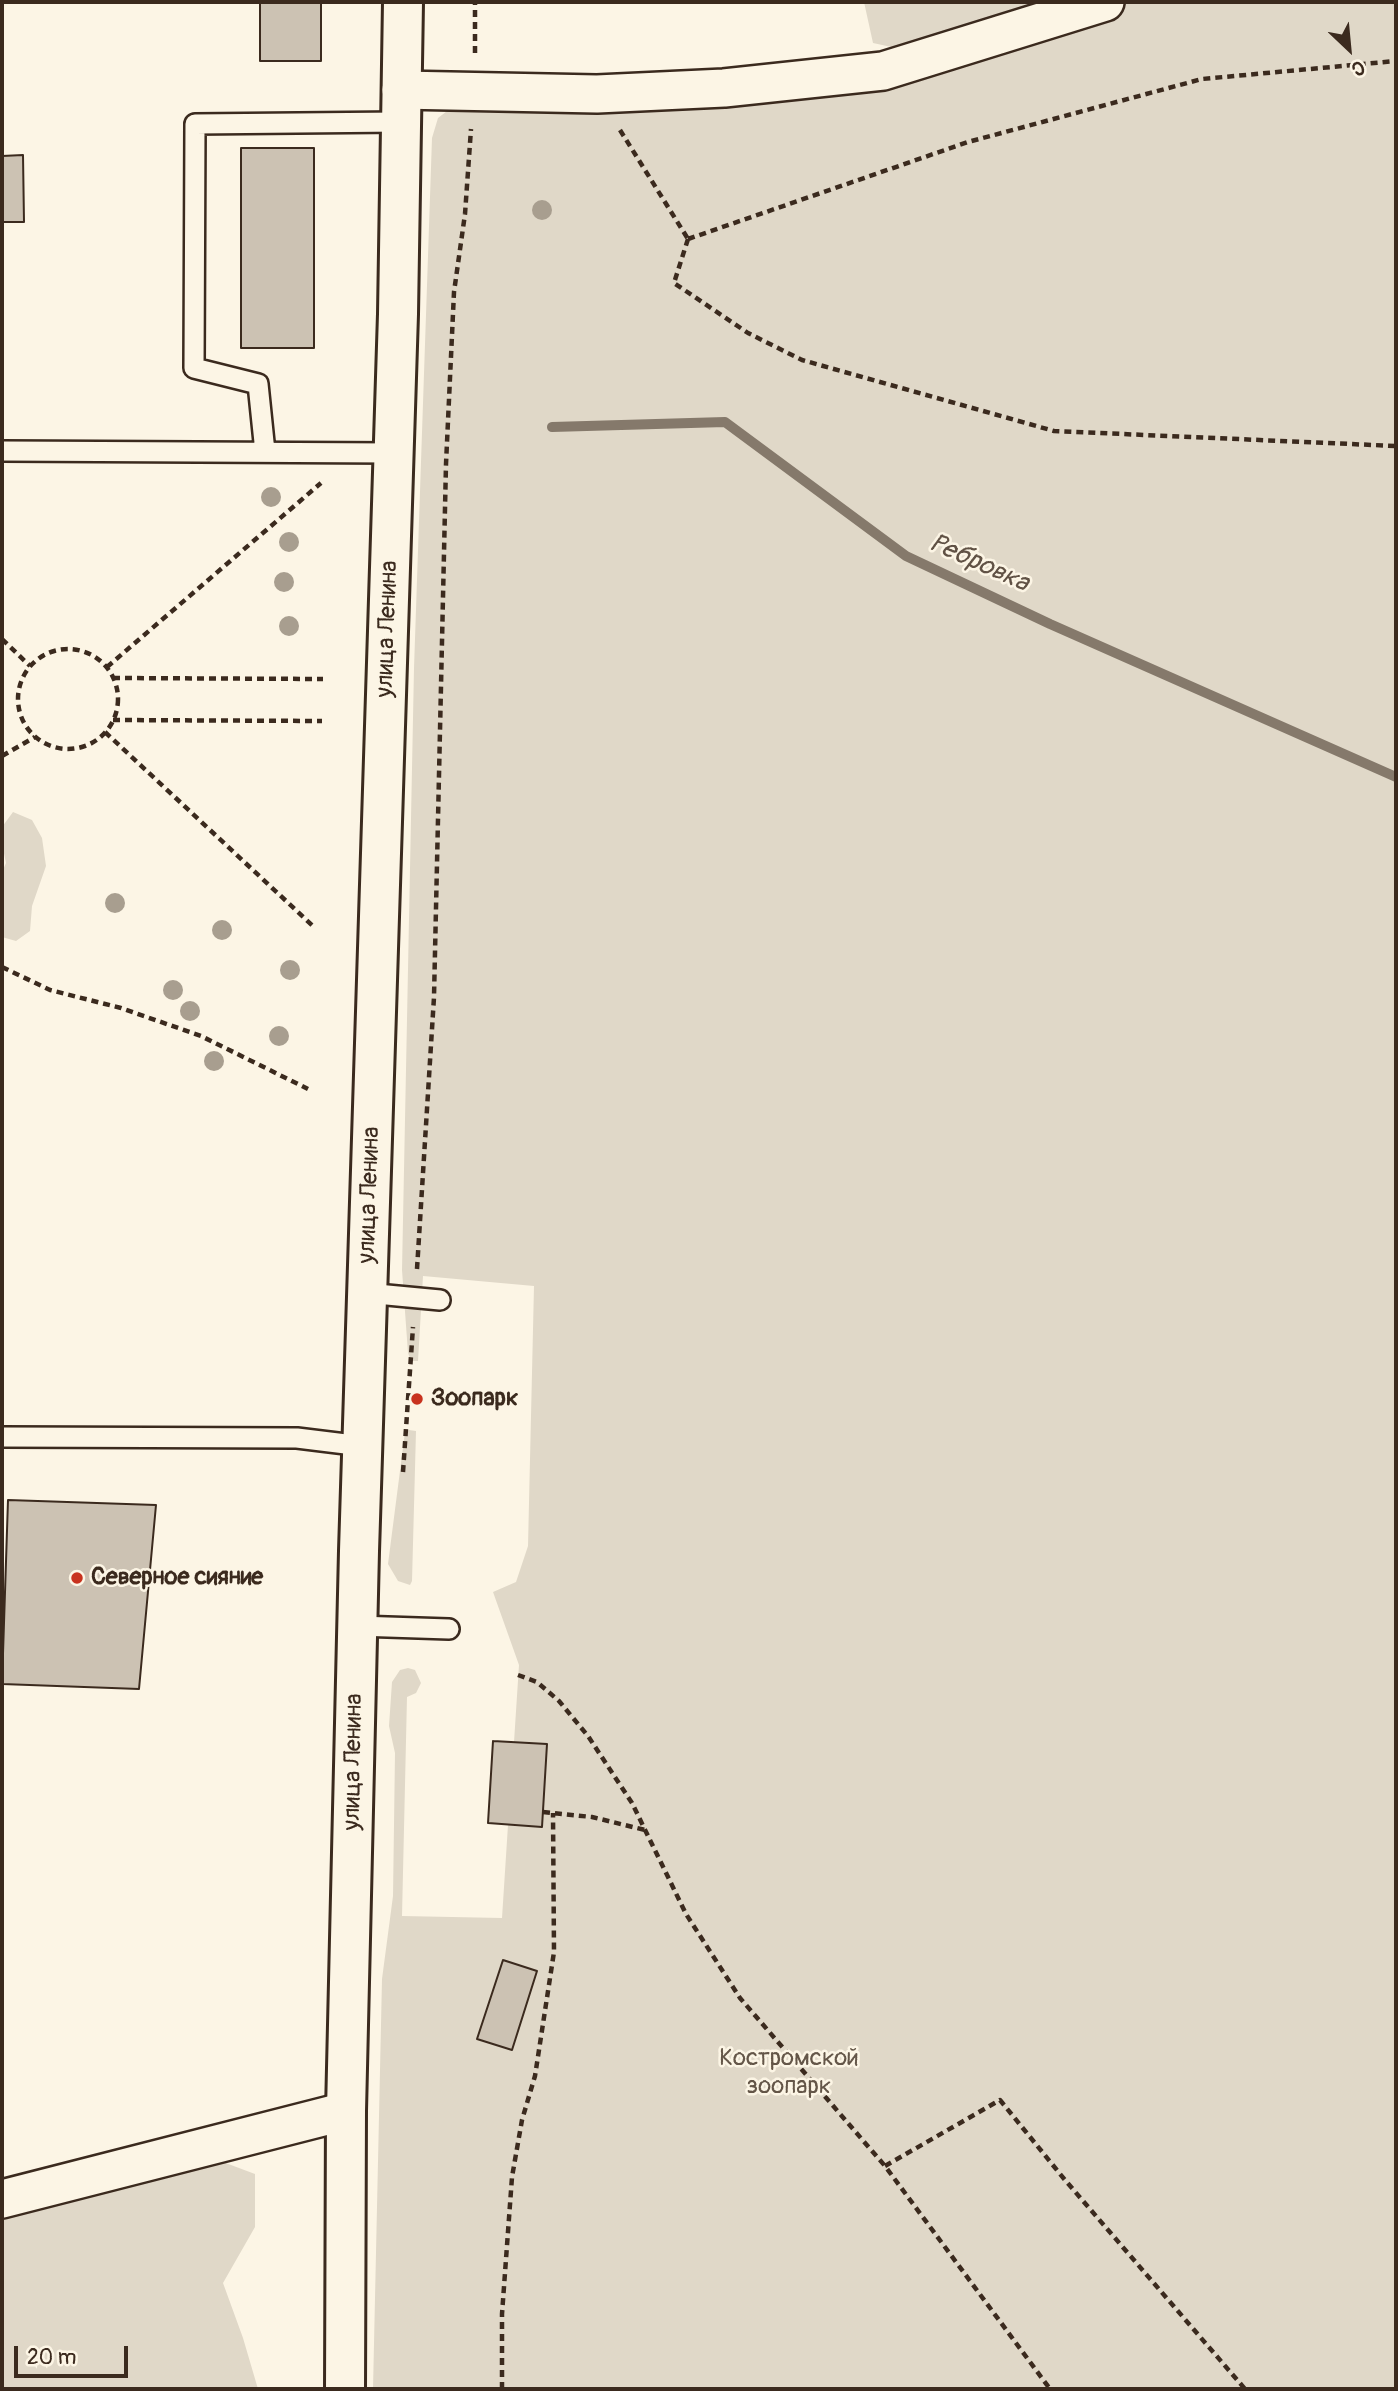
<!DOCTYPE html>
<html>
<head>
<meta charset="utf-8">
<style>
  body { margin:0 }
  #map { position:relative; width:1398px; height:2391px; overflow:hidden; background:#fcf5e5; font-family:Pangolin,sans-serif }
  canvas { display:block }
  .frame { position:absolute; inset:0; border:4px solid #3b2a1e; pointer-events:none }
  .north { position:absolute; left:1314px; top:14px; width:70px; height:70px; -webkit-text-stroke:5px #fcf5e5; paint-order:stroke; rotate:154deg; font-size:19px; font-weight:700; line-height:28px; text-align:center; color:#3b2a1e }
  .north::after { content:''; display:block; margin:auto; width:24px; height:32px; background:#3b2a1e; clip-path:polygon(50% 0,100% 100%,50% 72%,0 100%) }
  .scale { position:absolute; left:14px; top:2346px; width:114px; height:32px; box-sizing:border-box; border:4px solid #3b2a1e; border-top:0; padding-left:9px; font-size:21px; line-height:24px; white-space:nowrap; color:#3b2a1e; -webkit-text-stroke:5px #fcf5e5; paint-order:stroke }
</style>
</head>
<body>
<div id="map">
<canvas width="1398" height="2391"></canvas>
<div class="frame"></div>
<div class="north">С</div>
<div class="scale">20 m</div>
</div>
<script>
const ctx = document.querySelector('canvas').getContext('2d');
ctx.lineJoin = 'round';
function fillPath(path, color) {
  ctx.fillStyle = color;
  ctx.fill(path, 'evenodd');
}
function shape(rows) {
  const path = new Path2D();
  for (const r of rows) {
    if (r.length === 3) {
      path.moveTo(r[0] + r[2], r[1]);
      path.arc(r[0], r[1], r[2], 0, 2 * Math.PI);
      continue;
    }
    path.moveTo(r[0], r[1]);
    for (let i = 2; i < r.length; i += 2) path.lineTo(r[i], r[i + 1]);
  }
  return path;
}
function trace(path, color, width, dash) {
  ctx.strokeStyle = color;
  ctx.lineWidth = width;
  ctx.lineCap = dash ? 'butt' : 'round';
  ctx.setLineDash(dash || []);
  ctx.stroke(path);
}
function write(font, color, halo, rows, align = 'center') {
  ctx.font = font + ' Pangolin,sans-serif';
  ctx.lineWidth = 5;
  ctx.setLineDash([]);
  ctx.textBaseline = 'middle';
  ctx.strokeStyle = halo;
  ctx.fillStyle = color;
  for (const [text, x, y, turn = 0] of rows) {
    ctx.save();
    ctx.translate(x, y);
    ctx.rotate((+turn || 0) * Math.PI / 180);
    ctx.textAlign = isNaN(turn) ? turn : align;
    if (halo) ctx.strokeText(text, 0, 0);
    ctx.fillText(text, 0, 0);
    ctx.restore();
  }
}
fillPath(shape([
  [864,2,1396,2,1396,2389,373,2389,382,1979,393,1896,395,1753,389,1726,392,1682,400,1670,408,1668,415,1670,421,1683,416,1693,407,1697,402,1916,502,1918,508,1825,488,1823,493,1741,514,1742,519,1665,493,1592,516,1582,528,1546,534,1286,423,1276,418,1361,411,1361,408,1353,402,1270,414,668,432,138,438,118,451,108,736,98,896,48,873,43],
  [13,812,32,820,42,838,46,866,32,906,30,931,16,941,2,937,2,872,6,863,2,844,2,827],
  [409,1430,416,1431,412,1581,410,1585,398,1581,388,1564,405,1432],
  [215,2159,255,2174,255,2227,223,2283,243,2338,258,2389,2,2389,2,2203]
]), '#e0d8c8');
trace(shape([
  [552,427,725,422,906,556,1050,624,1396,777]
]), '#85796b', 10);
const building = shape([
  [260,2,321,2,321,61,260,61,260,2],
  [241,148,314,148,314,348,241,348,241,148],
  [23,155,24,222,2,222,2,156,23,155],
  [8,1500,156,1505,139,1689,2,1684,8,1500],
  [493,1741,547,1744,542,1827,488,1823,493,1741],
  [503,1960,537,1971,512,2050,477,2039,503,1960]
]);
fillPath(building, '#ccc2b3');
trace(building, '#3b2a1e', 2);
const lane = shape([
  [2,451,393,453],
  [265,452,258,384,194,368,195,124,400,122],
  [366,1293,440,1300],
  [2,1437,297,1438,362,1446],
  [357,1626,449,1629]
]);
const street = shape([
  [401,90,597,94,724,88,883,71,1105,2],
  [2,2199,346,2111]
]);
const secondary = shape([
  [345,2389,346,2111,359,1551,398,314,403,2]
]);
trace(lane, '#3b2a1e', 24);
trace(street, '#3b2a1e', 42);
trace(secondary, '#3b2a1e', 44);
trace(shape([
  [475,53,475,2],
  [620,130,688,239],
  [688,239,674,283,748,333,802,360,1054,431,1396,446],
  [688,239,968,142,1202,79,1396,61],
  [2,639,30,666],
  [68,699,50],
  [107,667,321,483],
  [113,678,323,679],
  [113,720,322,721],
  [105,732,314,927],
  [2,756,35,737],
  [2,967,50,990,121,1008,201,1036,308,1089],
  [417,1269,434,997,446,464,454,292,465,214,471,129],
  [403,1472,413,1327],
  [518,1675,537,1682,559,1701,588,1736,632,1803,686,1914,740,1998,885,2166,1050,2389],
  [543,1812,592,1817,645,1830],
  [885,2166,1000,2100,1065,2180,1245,2389],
  [502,2389,502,2314,512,2177,522,2120,535,2076,554,1952,553,1813]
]), '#3b2a1e', 4.5, [7, 5]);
trace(lane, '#fcf5e5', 19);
trace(street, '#fcf5e5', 37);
trace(secondary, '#fcf5e5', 38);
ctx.fillStyle = '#a89e8f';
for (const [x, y] of [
  [542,210],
  [271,497],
  [289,542],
  [284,582],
  [289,626],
  [115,903],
  [222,930],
  [290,970],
  [173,990],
  [190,1011],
  [279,1036],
  [214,1061]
]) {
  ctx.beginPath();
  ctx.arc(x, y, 10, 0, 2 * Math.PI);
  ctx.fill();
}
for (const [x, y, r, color] of [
  [417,1399,7,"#c8321e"],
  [77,1578,7,"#c8321e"]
]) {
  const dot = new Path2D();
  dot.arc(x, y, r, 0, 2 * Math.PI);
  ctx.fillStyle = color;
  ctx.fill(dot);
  trace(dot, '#fcf5e5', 2.5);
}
write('24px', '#3b2a1e', '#fcf5e5', [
  ["улица Ленина",388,629,-88],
  ["улица Ленина",370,1195,-88],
  ["улица Ленина",354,1762,-89]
]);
write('bold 24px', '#3b2a1e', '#fcf5e5', [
  ["Зоопарк",431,1399],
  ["Северное сияние",91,1578]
], 'left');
write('24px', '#645648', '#fcf5e5', [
  ["Костромской",789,2059],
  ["зоопарк",789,2087]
]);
write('italic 26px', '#605144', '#fcf5e5', [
  ["Ребровка",979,564,24]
]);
</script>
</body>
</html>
